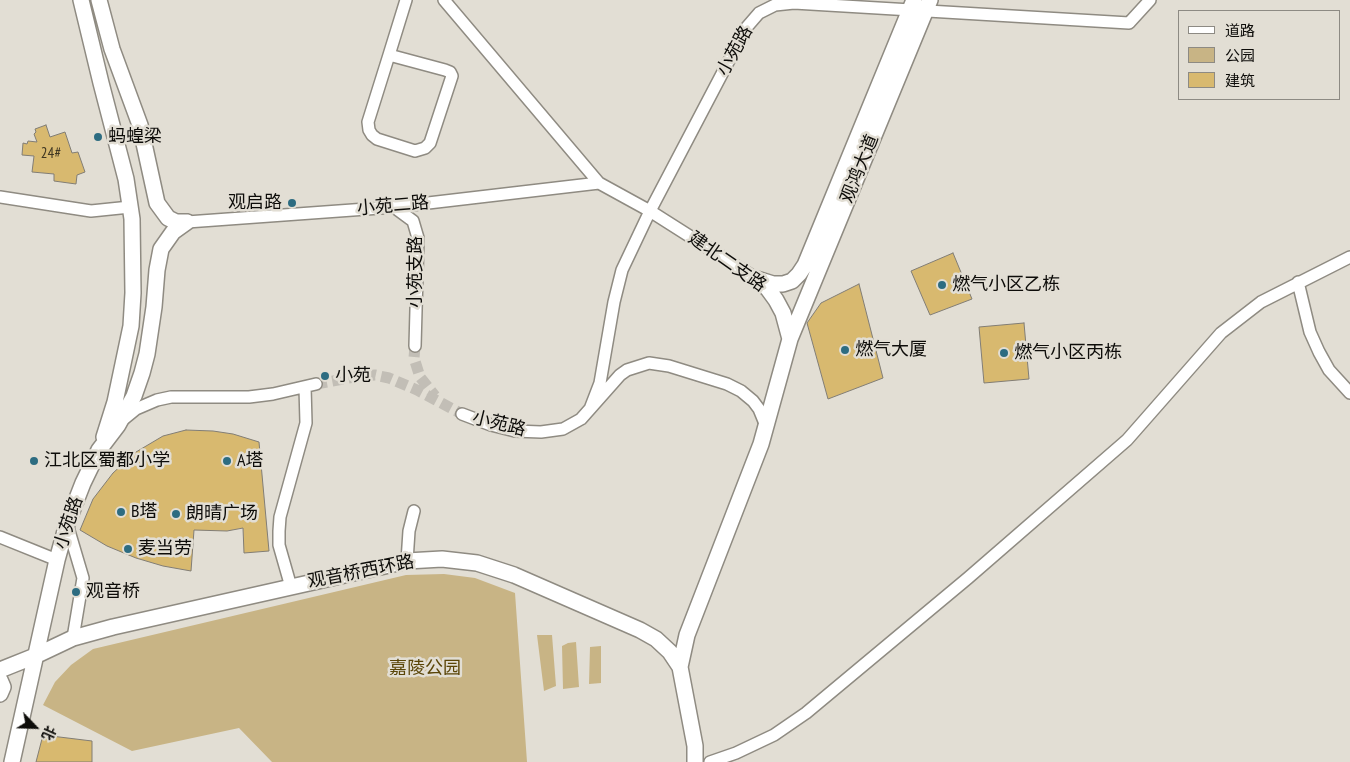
<!DOCTYPE html>
<html>
<head>
<meta charset="utf-8">
<style>
  body { margin:0 }
  #map { position:relative; width:1350px; height:762px; overflow:hidden; background:#e2ded4; font-family:"PT Sans Narrow","Noto Sans SC",sans-serif }
  canvas { display:block }
  .legend { position:absolute; left:1178px; top:10px; width:162px; height:90px; box-sizing:border-box; background:#e2ded4; border:1px solid #8d8a83; margin:0; padding:6px 9px; list-style:none; font-size:15px; color:#0d0c09 }
  .legend li { display:flex; align-items:center; gap:10px; height:25px }
  .legend b { width:25px; border:1px solid #8d8a83 }
  .north { position:absolute; left:10px; top:702px; width:50px; height:50px; -webkit-text-stroke:4px #e2ded4; paint-order:stroke; rotate:114deg; font-size:14px; font-weight:700; line-height:20px; text-align:center; color:#0d0c09 }
  .north::after { content:''; display:block; margin:auto; width:18px; height:22px; background:#0d0c09; clip-path:polygon(50% 0,100% 100%,50% 72%,0 100%) }
</style>
</head>
<body>
<div id="map">
<canvas width="1350" height="762"></canvas>
<ul class="legend">
<li><b style="height:6px;background:#fff"></b>道路</li>
<li><b style="height:14px;background:#c8b485"></b>公园</li>
<li><b style="height:14px;background:#d8b96f"></b>建筑</li>
</ul>
<div class="north">北</div>
</div>
<script>
const ctx = document.querySelector('canvas').getContext('2d');
ctx.lineJoin = 'round';
function fillPath(path, color) {
  ctx.fillStyle = color;
  ctx.fill(path, 'evenodd');
}
function shape(rows) {
  const path = new Path2D();
  for (const r of rows) {
    path.moveTo(r[0], r[1]);
    for (let i = 2; i < r.length; i += 2) path.lineTo(r[i], r[i + 1]);
  }
  return path;
}
function trace(path, color, width, dash) {
  ctx.strokeStyle = color;
  ctx.lineWidth = width;
  ctx.lineCap = dash ? 'butt' : 'round';
  ctx.setLineDash(dash || []);
  ctx.stroke(path);
}
function write(font, color, halo, rows, align = 'center') {
  ctx.font = font + ' "PT Sans Narrow","Noto Sans SC",sans-serif';
  ctx.lineWidth = 5;
  ctx.setLineDash([]);
  ctx.textBaseline = 'middle';
  ctx.strokeStyle = halo;
  ctx.fillStyle = color;
  for (const [text, x, y, turn = 0] of rows) {
    ctx.save();
    ctx.translate(x, y);
    ctx.rotate((+turn || 0) * Math.PI / 180);
    ctx.textAlign = isNaN(turn) ? turn : align;
    if (halo) ctx.strokeText(text, 0, 0);
    ctx.fillText(text, 0, 0);
    ctx.restore();
  }
}
fillPath(shape([
  [444,574,475,578,515,593,527,762,272,762,239,728,132,751,43,705,55,682,71,665,93,649,406,575],
  [537,635,552,635,556,686,544,691],
  [576,642,579,687,563,689,562,646,568,643],
  [601,646,601,683,589,684,590,647]
]), '#c8b485');
const building = shape([
  [46,125,50,137,65,132,72,153,78,152,85,172,77,175,76,184,54,181,54,174,32,172,34,156,22,155,23,143,27,144,28,141,37,142,34,134,36,132,35,129,46,125],
  [953,253,972,299,930,315,911,271,953,253],
  [859,284,883,378,828,399,807,323,821,303,859,284],
  [1024,323,1029,379,984,383,979,327,1024,323],
  [186,430,213,431,233,434,259,442,269,551,244,553,243,528,227,531,194,530,191,571,163,566,136,558,107,546,80,530,93,499,113,473,136,452,163,436,186,430],
  [43,735,92,741,92,762,36,762,43,735]
]);
fillPath(building, '#d8b96f');
trace(building, '#817d75', 1);
trace(shape([
  [415,346,414,358,420,377,435,396],
  [316,384,360,376,375,375,389,378,417,390,462,414]
]), '#c2beb6', 11, [11, 5.5]);
const minor = shape([
  [444,0,599,183,650,211,757,279],
  [389,55,445,70,450,72,452,76,430,143,425,148,415,151,377,139,372,135,369,130,368,122,389,55,406,0],
  [0,197,91,211,130,207],
  [394,207,413,221,418,238,415,346],
  [187,222,394,207,599,183],
  [1298,282,1310,332,1319,352,1329,370,1350,393],
  [590,409,600,383,614,302,622,270,650,211,746,28,759,13,775,5,794,3,1129,23,1150,0],
  [462,414,491,425,515,431,541,432,563,429,581,419,620,375,627,370,649,363,669,366,727,384,741,391,753,401,759,409,766,426],
  [125,418,136,409,157,400,171,397,249,397,273,394,316,384],
  [67,524,83,578,73,638],
  [0,537,57,560],
  [407,561,409,531,414,511],
  [291,587,279,545,279,531,280,517,306,423,305,387],
  [710,762,736,753,774,735,806,713,968,578,1127,440,1221,333,1261,302,1350,257]
]);
const major = shape([
  [81,0,101,83,126,179,132,219,133,293,131,326,115,402,104,437],
  [99,0,112,49,140,125,157,203,168,218,176,222,187,222],
  [757,279,773,284,783,284,792,281,799,274,805,265,914,0],
  [758,280,768,289,776,300,783,313,790,339],
  [680,667,687,635,761,444,790,339,930,0],
  [0,670,35,656,73,638,113,627,407,561,442,559,477,563,514,575,640,630,656,639,670,652,680,667,695,746,695,762],
  [0,680,3,687,0,694],
  [12,762,57,560,67,524,83,483,99,450,118,425,134,396,142,373,147,354,154,307,157,270,161,249,173,232,187,222]
]);
trace(minor, '#8f8b82', 14);
trace(major, '#8f8b82', 18);
trace(minor, '#fff', 11);
trace(major, '#fff', 15);
for (const [x, y, r, color] of [
  [98,137,5,"#2d6c81"],
  [292,203,5,"#2d6c81"],
  [942,285,5,"#2d6c81"],
  [845,350,5,"#2d6c81"],
  [1004,353,5,"#2d6c81"],
  [325,376,5,"#2d6c81"],
  [34,461,5,"#2d6c81"],
  [227,461,5,"#2d6c81"],
  [121,512,5,"#2d6c81"],
  [176,514,5,"#2d6c81"],
  [128,549,5,"#2d6c81"],
  [76,592,5,"#2d6c81"]
]) {
  const dot = new Path2D();
  dot.arc(x, y, r, 0, 2 * Math.PI);
  ctx.fillStyle = color;
  ctx.fill(dot);
  trace(dot, '#e2ded4', 2);
}
write('15px', '#403722', null, [
  ["24#",51,154]
]);
write('18px', '#0d0c09', '#e2ded4', [
  ["小苑路",735,51,-61],
  ["观鸿大道",860,169,-68],
  ["小苑二路",393,206,-5],
  ["建北二支路",727,262,35],
  ["小苑支路",416,272,-90],
  ["小苑路",499,424,14],
  ["小苑路",69,523,-72],
  ["观音桥西环路",361,572,-11]
]);
write('18px', '#0d0c09', '#e2ded4', [
  ["蚂蝗梁",108,137],
  ["观启路",282,203,"right"],
  ["燃气小区乙栋",952,285],
  ["燃气大厦",855,350],
  ["燃气小区丙栋",1014,353],
  ["小苑",335,376],
  ["江北区蜀都小学",44,461],
  ["A塔",237,461],
  ["B塔",131,512],
  ["朗晴广场",186,514],
  ["麦当劳",138,549],
  ["观音桥",86,592]
], 'left');
write('18px', '#5a4507', '#e2ded4', [
  ["嘉陵公园",425,669]
]);
</script>
</body>
</html>
